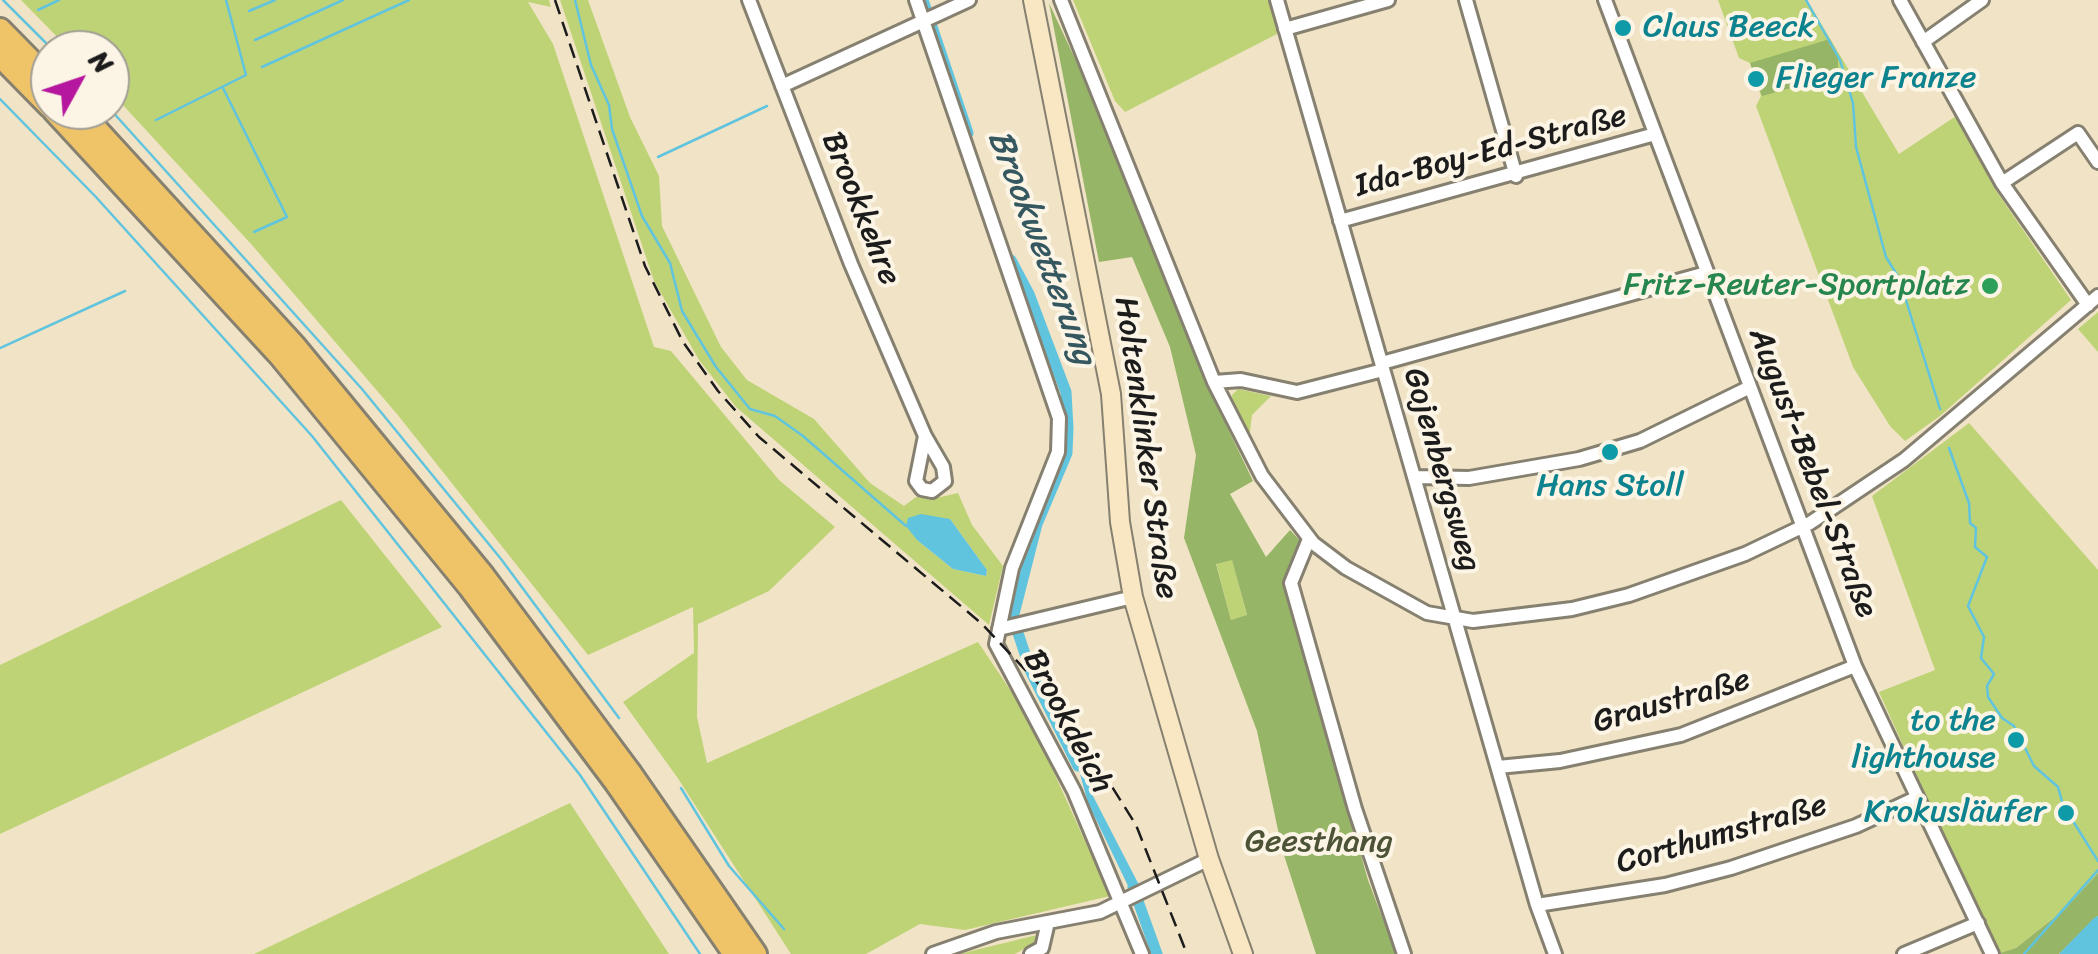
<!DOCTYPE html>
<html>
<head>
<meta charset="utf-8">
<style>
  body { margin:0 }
  #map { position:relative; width:2098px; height:954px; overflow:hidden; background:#f1e3c5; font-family:Sriracha,sans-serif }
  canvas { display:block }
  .north { position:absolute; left:30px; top:30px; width:100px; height:100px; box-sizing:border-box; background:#fcf5e5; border:2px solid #a29e95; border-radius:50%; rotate:50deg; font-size:28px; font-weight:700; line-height:40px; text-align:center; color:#1c1c1c }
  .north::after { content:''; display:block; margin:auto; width:35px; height:45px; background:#b5179e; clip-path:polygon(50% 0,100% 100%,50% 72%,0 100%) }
</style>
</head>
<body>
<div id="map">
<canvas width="2098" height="954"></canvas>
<div class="north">N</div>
</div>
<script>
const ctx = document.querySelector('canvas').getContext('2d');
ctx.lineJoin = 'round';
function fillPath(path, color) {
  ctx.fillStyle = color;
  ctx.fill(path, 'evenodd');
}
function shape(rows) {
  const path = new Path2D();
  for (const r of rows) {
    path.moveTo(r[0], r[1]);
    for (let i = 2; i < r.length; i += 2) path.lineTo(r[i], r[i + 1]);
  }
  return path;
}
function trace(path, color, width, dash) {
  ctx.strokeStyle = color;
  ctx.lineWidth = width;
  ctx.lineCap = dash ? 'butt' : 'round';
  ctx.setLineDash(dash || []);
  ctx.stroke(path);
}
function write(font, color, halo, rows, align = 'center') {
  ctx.font = font + ' Sriracha,sans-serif';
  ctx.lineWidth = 8;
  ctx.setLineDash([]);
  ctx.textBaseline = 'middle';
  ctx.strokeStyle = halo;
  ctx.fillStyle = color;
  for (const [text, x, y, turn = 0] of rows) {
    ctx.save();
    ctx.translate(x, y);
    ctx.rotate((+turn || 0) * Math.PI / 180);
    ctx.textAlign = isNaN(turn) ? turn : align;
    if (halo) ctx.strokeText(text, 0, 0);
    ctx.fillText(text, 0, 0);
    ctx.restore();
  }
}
fillPath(shape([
  [21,0,549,0,551,7,528,2,553,44,654,347,671,351,779,480,835,527,769,591,698,624,697,717,707,763,978,642,1029,718,1110,896,965,930,920,924,866,954,791,954,677,777,623,702,694,653,693,607,588,655,397,414,252,245,110,91,110,50,70,50],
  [560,0,588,0,630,117,659,176,662,226,721,347,747,380,814,419,870,483,904,506,916,497,932,499,958,493,972,525,1003,566,989,625,736,407,699,360,654,281],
  [950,519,987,570,986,576,953,569,917,540],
  [1073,0,1270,0,1277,34,1125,112,1115,101],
  [1718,0,1807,0,1899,154,1956,116,1995,189,2071,300,1940,416,1905,441,1890,426,1853,367,1756,106,1761,96,1750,63,1739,58],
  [2098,312,2098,352,2078,329],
  [1238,389,1271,396,1252,415,1249,439,1234,412,1232,395],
  [1969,423,2098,570,2098,873,2064,910,2016,948,1997,954,1879,692,1935,670,1872,496],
  [341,500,442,627,0,834,0,665],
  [1232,559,1247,616,1231,620,1216,563],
  [570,803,669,954,254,954],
  [1037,935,1034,943,1015,954,959,954]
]), '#bed376');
fillPath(shape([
  [1049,3,1097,106,1208,387,1253,481,1230,494,1266,557,1290,530,1301,542,1284,587,1368,880,1396,954,1316,954,1282,849,1257,731,1184,538,1196,455,1170,347,1132,257,1099,262],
  [1232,560,1247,615,1231,620,1216,564],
  [1830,39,1838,55,1838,75,1762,96,1750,63],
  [2098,873,2098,916,2059,954,1997,954,2016,948,2064,910]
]), '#96b567');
fillPath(shape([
  [921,514,950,519,987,570,986,576,953,569,917,540,906,526,908,518],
  [1070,738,1081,756,1093,796,1139,885,1130,890,1088,803],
  [2098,916,2098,954,2059,954,2094,918]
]), '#61c4df');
trace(shape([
  [3,0,53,50],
  [575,0,591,65,609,105,612,129,642,216,670,263,682,311,716,367,750,409,775,416,803,436,906,526],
  [1806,0,1840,60,1853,103,1856,147,1886,257,1899,278,1940,409],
  [38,10,59,0],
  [249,11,275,0],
  [255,40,343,0],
  [262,67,409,0],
  [223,88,287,217,254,232],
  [0,99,95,196,312,436,580,775,700,954],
  [110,109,362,389,501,559,619,718],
  [156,120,246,75,226,0],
  [658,157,767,106],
  [0,348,125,291],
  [1949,448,1969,503,1970,523,1976,528,1975,547,1987,557,1968,606,1984,637,1981,658,1994,674,1987,686,1988,697,2002,718,2014,726,2034,766,2058,787,2063,805,2098,861],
  [681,788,729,866,784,929],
  [2024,954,2098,870]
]), '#61c4df', 2.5);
trace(shape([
  [923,0,968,133],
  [1011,260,1029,294,1066,392,1068,428,1067,453,1037,524,1013,618,1031,672,1078,766],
  [1133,887,1157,954]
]), '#61c4df', 11);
const minor = shape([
  [749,0,851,264,925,436,943,467,945,481,932,491,922,489,916,481,925,436],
  [916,0,1059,418,1058,452,1012,568,996,644,1074,791,1142,954],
  [1061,0,1214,382,1262,476,1313,543,1346,568,1427,613,1473,621,1572,609,1629,595,1745,554,1810,523,1904,460,2098,296],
  [1277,0,1537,905,1555,954],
  [1466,0,1516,176],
  [1605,0,1855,666,1992,954],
  [1900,0,2002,183,2088,305],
  [1285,29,1388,0],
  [1923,42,1982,0],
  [782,86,969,0],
  [2002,183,2078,133,2098,162],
  [1340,221,1655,134],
  [1382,363,1706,273],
  [1214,382,1241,380,1297,392,1383,370],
  [1415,477,1469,478,1579,459,1640,441,1750,387],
  [1309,539,1291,583,1355,809,1404,954],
  [999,629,1133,597],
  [1498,767,1560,761,1681,735,1855,666],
  [1537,905,1665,885,1731,868,1856,826,1916,798],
  [933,954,996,932,1100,912,1209,859],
  [1031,954,1042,948,1048,922],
  [1904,954,1978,923]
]);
const secondary = shape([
  [1033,0,1111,394,1120,522,1133,597,1209,859,1243,954]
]);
const motorway = shape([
  [0,30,50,81],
  [0,55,50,106],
  [54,110,280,355,470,587,616,782,735,954],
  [78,110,294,346,483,576,629,772,755,954]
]);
trace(minor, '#868070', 18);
trace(secondary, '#868070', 22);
trace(motorway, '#868070', 28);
trace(minor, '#fff', 12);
trace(secondary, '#f9e7c3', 18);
trace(motorway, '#efc469', 22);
trace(shape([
  [555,0,645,266,683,342,718,391,759,437,981,623,1065,712,1136,825,1187,954]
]), '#1c1c1c', 2.5, [15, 8]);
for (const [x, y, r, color] of [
  [1623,28,10,"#0f9aa8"],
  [1756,79,10,"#0f9aa8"],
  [1990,286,10,"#2e9e5b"],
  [1610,452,10,"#0f9aa8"],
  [2016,740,10,"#0f9aa8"],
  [2066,813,10,"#0f9aa8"]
]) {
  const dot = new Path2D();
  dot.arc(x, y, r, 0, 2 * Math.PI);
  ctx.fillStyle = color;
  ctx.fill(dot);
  trace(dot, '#fcf5e5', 4);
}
write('32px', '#0d838f', '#fcf5e5', [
  ["Claus Beeck",1643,28],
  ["Flieger Franze",1776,79],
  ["Hans Stoll",1610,487,"center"],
  ["to the",1996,722,"right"],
  ["lighthouse",1996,759,"right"],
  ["Krokusläufer",2046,813,"right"]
], 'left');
write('32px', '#1c1c1c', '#fcf5e5', [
  ["Ida-Boy-Ed-Straße",1491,152,-15],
  ["Brookkehre",860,209,68],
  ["Holtenklinker Straße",1145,448,82],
  ["Gojenbergsweg",1441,470,74],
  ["August-Bebel-Straße",1812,473,69],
  ["Graustraße",1672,702,-16],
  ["Brookdeich",1067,722,62],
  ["Corthumstraße",1722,835,-16]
]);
write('32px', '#27864d', '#fcf5e5', [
  ["Fritz-Reuter-Sportplatz",1970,286]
], 'right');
write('32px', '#4d5337', '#fcf5e5', [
  ["Geesthang",1319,843]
]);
write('italic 35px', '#345760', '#fcf5e5', [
  ["Brookwetterung",1041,248,69]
]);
</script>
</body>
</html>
